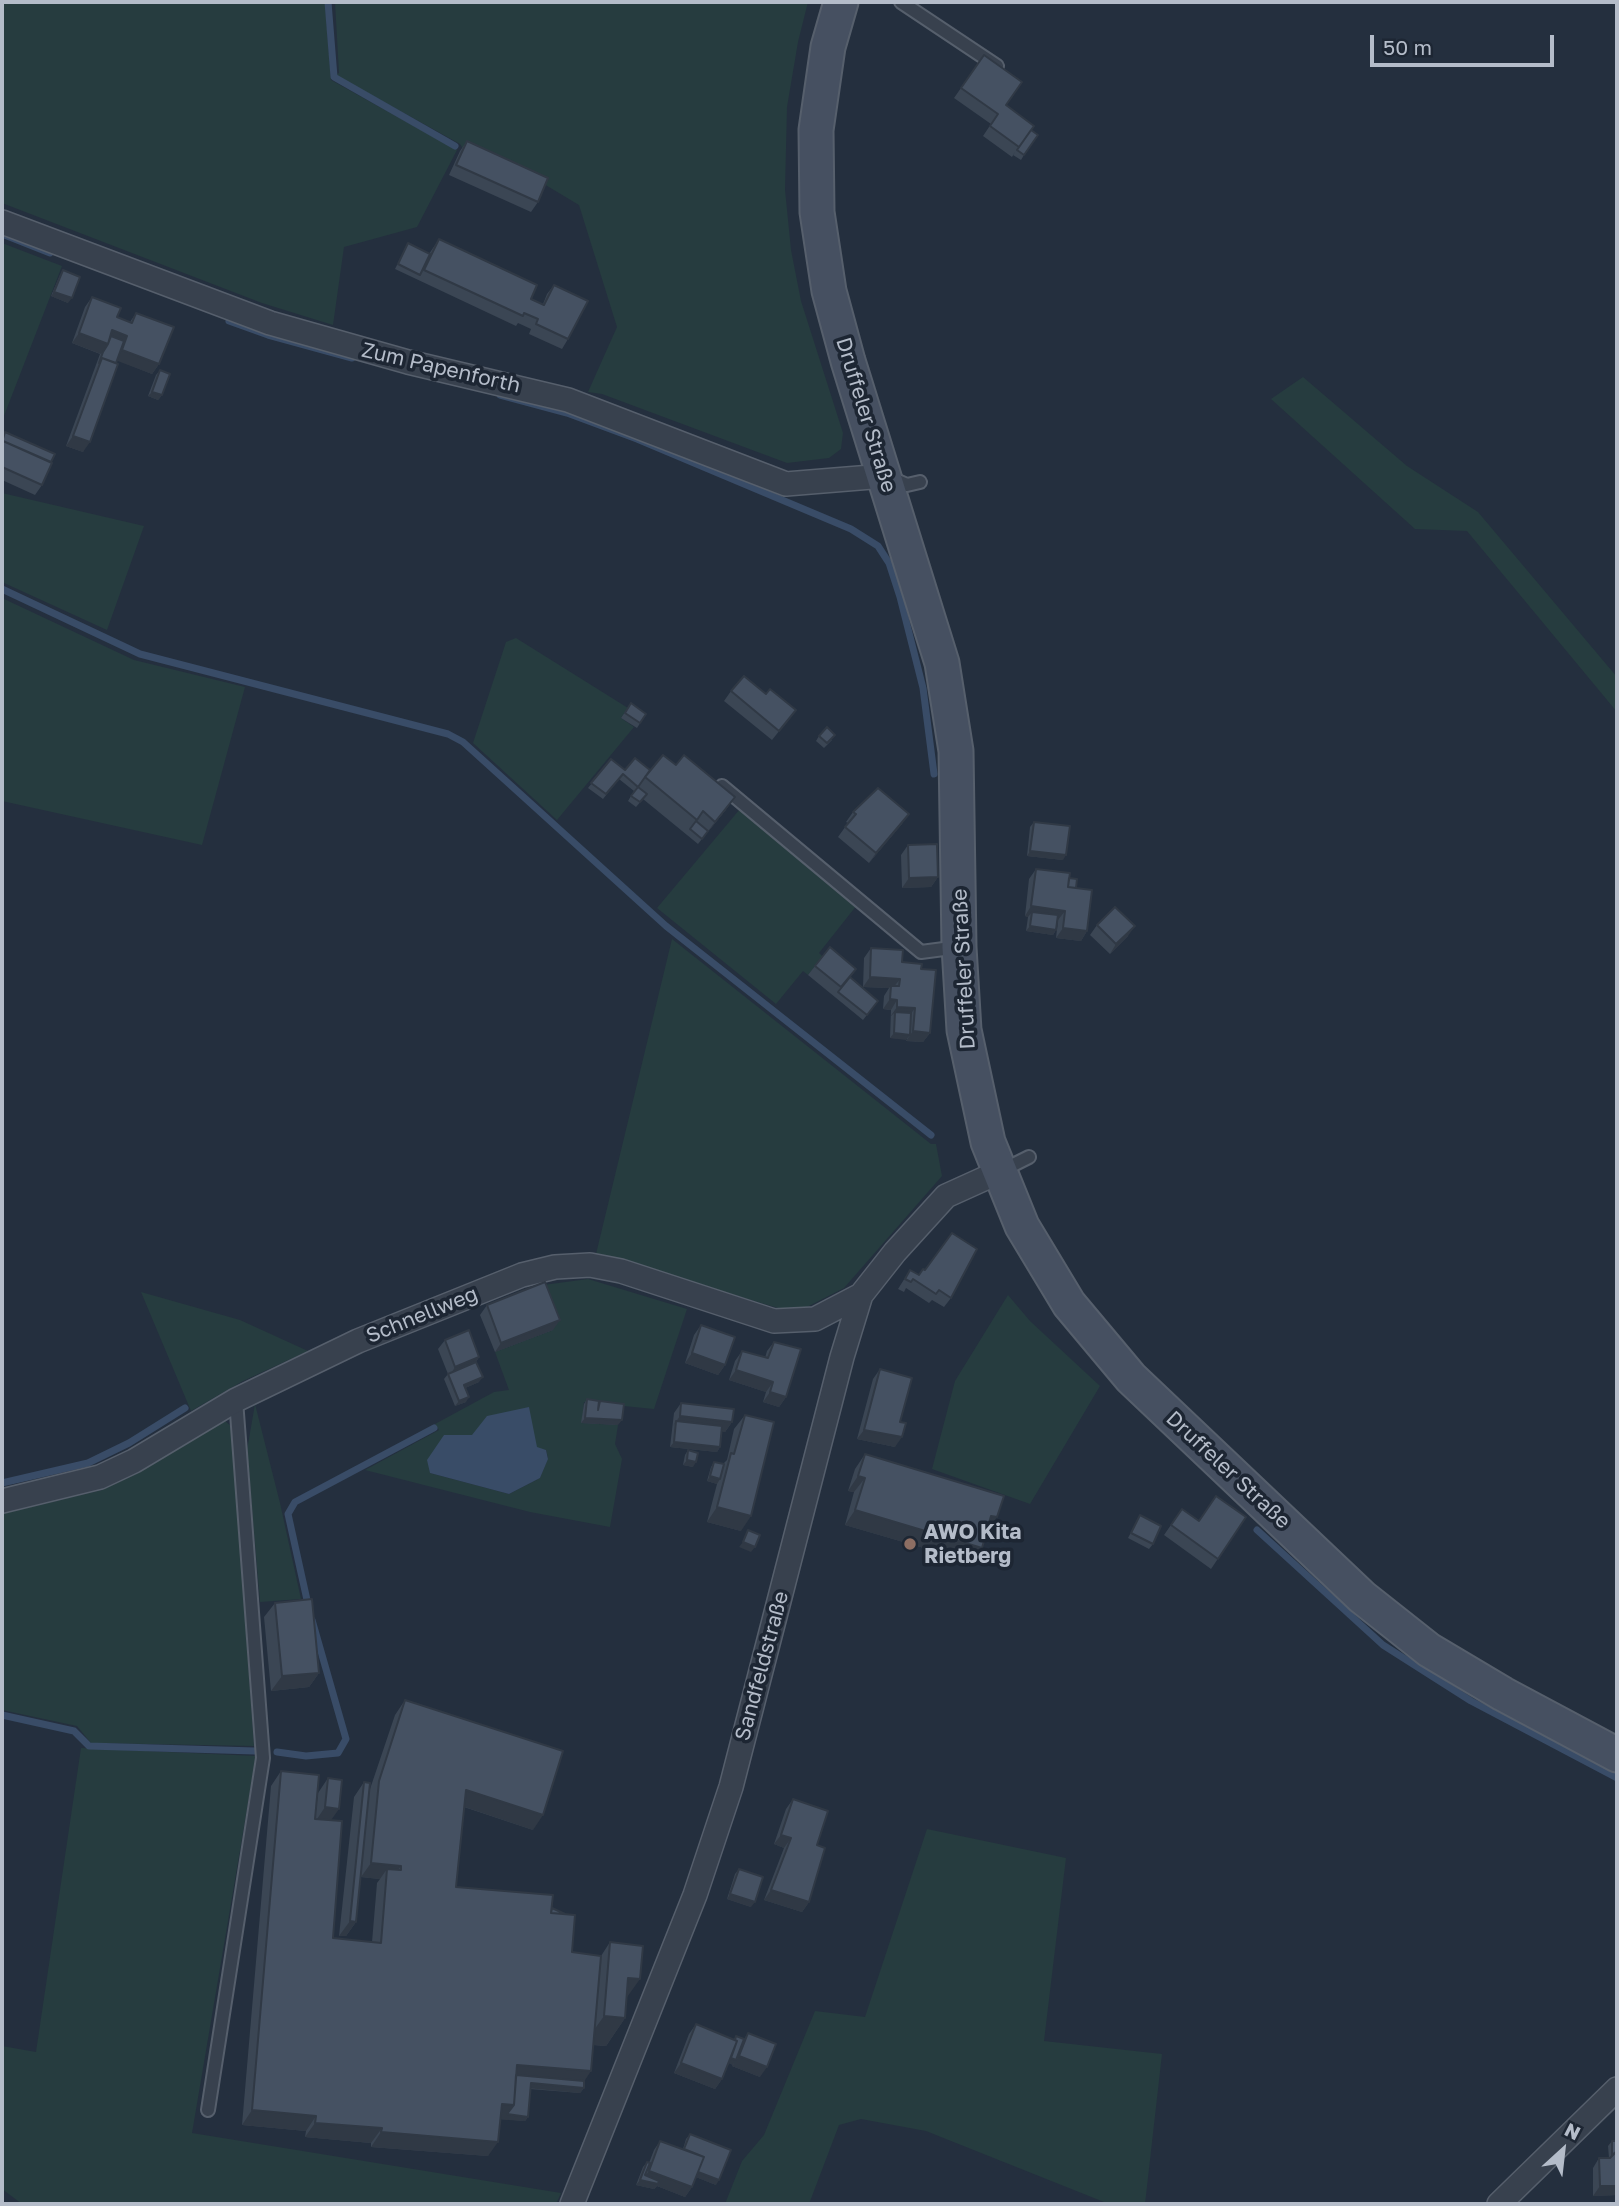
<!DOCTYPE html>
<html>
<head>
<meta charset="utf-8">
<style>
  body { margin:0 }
  #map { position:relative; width:1619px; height:2206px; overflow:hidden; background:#242f3e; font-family:"Golos Text",sans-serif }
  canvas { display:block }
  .frame { position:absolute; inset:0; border:4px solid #b4bcc9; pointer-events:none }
  .north { position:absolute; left:1528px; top:2115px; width:70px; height:70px; -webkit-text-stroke:5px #1d2633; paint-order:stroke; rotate:27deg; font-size:19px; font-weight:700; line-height:28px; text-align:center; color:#b4bcc9 }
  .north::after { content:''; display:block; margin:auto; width:24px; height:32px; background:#b4bcc9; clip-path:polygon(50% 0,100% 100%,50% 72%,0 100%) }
  .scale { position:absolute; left:1370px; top:35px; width:184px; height:32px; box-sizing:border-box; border:4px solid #b4bcc9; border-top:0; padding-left:9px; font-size:21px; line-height:24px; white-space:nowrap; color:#b4bcc9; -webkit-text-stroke:5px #1d2633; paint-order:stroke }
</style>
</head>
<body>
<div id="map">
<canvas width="1619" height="2206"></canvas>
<div class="frame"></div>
<div class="north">N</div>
<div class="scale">50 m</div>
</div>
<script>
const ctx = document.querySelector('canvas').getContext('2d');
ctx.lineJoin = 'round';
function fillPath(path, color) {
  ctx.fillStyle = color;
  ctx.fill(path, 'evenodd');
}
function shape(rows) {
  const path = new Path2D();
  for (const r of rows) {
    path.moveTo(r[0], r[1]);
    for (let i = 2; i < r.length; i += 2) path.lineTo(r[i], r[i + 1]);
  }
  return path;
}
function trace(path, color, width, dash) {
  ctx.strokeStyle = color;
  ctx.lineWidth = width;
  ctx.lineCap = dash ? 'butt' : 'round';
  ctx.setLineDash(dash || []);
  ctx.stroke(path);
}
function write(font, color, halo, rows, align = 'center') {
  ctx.font = font + ' "Golos Text",sans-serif';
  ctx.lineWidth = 7;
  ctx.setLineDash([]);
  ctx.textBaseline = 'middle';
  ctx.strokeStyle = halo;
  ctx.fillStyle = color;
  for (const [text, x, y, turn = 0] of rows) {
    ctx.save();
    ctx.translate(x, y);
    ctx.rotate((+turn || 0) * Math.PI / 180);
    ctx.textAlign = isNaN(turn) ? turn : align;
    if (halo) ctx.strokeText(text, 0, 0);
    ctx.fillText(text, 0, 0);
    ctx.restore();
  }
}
fillPath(shape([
  [2,2,325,2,331,80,457,150,417,227,344,247,333,325,262,303,2,203],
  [335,2,808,2,798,42,787,107,785,190,791,250,801,301,843,433,841,449,829,458,787,463,602,394,588,392,617,327,579,205,544,184,464,150,460,144,335,75,339,73],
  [2,243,62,266,2,421],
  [1303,377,1407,466,1478,512,1617,677,1617,712,1467,531,1415,529,1271,399],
  [2,493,144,526,107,630,2,582],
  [2,598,134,660,245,687,202,845,2,801],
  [516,638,628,708,621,718,634,727,557,820,473,743,506,642],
  [740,809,857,905,819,953,823,957,808,975,803,971,776,1004,657,908],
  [672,939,931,1144,936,1144,942,1176,844,1288,805,1308,778,1308,596,1254],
  [588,1279,687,1309,654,1409,584,1402,582,1423,618,1425,615,1444,622,1459,610,1527,530,1512,365,1470,439,1430,435,1424,494,1392,509,1390,495,1352,553,1330,536,1286],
  [444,1435,472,1435,546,1450,548,1458,540,1478,509,1494,430,1473],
  [141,1292,240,1320,308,1351,243,1381,191,1411],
  [1008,1295,1030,1321,1100,1386,1030,1504,932,1469,955,1381],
  [255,1404,280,1503,301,1599,260,1602,247,1450],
  [225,1421,232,1427,254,1746,91,1743,77,1726,2,1710,2,1514,102,1490,138,1473],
  [81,1748,256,1756,192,2133,561,2193,556,2204,22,2204,2,2189,2,2046,36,2052],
  [927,1829,1066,1858,1044,2041,1162,2054,1145,2204,1109,2204,926,2131,861,2119,839,2125,809,2204,725,2204,742,2161,764,2135,815,2011,865,2017]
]), '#263c3f');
fillPath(shape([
  [529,1407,537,1447,546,1450,548,1459,540,1478,509,1494,430,1473,427,1460,444,1435,472,1435,487,1416]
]), '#394c67');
trace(shape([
  [328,2,334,77,455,146],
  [2,234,50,253],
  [229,321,268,335,352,358],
  [500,395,567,413,637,439,851,529,878,546,889,563,900,597,923,688,934,774],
  [2,589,140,654,448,734,463,742,666,926,931,1135],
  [2,1483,88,1463,129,1443,185,1408],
  [1257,1530,1383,1645,1471,1701,1617,1778],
  [309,1609,288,1514,295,1502,434,1428],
  [2,1715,74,1731,89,1746,255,1751],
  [277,1752,306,1756,338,1753,346,1739,312,1620]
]), '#394c67', 7);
const lane = shape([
  [901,2,997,66],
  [891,478,907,485,920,482],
  [722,786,921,952,959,947],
  [1001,1171,1029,1157],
  [208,2110,263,1758,236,1400]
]);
const street = shape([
  [2,222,270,323,408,362,568,400,786,484,884,476],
  [2,1501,100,1477,134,1461,236,1400,358,1341,522,1275,555,1267,590,1265,621,1271,774,1321,815,1319,861,1295],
  [572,2204,695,1895,731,1787,842,1357,861,1295,895,1252,946,1196,999,1172],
  [1499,2204,1617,2089]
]);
const secondary = shape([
  [841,2,828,47,816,130,817,212,829,291,848,361,942,663,956,751,959,947,964,1030,988,1142,1022,1226,1069,1304,1131,1378,1362,1597,1429,1650,1503,1694,1617,1755]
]);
trace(lane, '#565f6c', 16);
trace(street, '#565f6c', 26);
trace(secondary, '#565f6c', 37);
trace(lane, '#38414e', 12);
trace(street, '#38414e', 23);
trace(secondary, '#465061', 33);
fillPath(shape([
  [984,55,1006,105,1028,135,1024,155,1021,160,1013,155,1015,152,1012,157,983,136,991,124,954,98],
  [467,141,538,202,531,212,449,175,460,151],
  [439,239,531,299,543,304,547,294,554,285,568,339,562,349,529,334,531,329,518,323,516,326,395,269,408,243,429,254],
  [63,270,68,303,51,296,60,275],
  [92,297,117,317,130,322,136,313,159,364,152,374,117,360,83,452,66,446,100,354,72,343,85,307],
  [160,370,162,395,158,400,148,396,156,375],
  [5,432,42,485,35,495,2,480,2,437],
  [731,691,766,694,796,710,772,740,724,701],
  [631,703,646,714,637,728,621,718],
  [819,736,832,740,824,748,816,741],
  [611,759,625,770,650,770,676,765,735,797,725,811,698,844,643,799,636,807,628,801,634,791,619,779,603,799,588,788],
  [853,812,902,824,869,863,838,837,848,823,846,822],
  [1034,822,1063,860,1027,856,1030,827],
  [908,845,938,877,931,887,902,888,901,855],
  [1036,869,1069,878,1076,888,1087,931,1081,941,1056,938,1058,920,1056,930,1053,935,1026,931,1028,917,1025,916,1029,879],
  [1097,925,1128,936,1110,954,1090,935],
  [871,948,902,962,921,969,930,1033,923,1042,906,1041,907,1039,890,1038,891,1010,883,1009,884,996,889,988,863,987,864,958],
  [815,966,850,978,878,1001,863,1020,808,975],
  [910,1270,951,1298,944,1307,932,1300,929,1303,906,1288,904,1292,898,1289],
  [487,1305,553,1330,495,1352,480,1315],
  [701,1325,725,1365,718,1375,685,1363,694,1335],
  [445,1340,479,1357,476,1362,479,1382,465,1388,466,1402,455,1406,444,1379,448,1374,438,1349],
  [774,1342,786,1397,779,1407,763,1402,766,1392,729,1380,735,1361,742,1351,765,1358,767,1351],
  [880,1369,900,1422,895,1447,857,1439,873,1379],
  [587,1399,598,1404,600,1401,618,1425,581,1423,584,1404],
  [681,1403,732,1422,725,1432,722,1431,720,1447,717,1452,670,1447,674,1413],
  [745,1415,741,1531,707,1522,717,1484,707,1481,711,1467,714,1462,723,1464,727,1460,734,1429],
  [688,1450,693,1467,683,1465,685,1455],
  [865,1454,987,1532,972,1562,845,1525,854,1492,848,1491,855,1469],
  [1182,1509,1199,1521,1246,1517,1211,1569,1164,1535],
  [1140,1515,1153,1544,1149,1549,1128,1538],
  [275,1603,319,1673,309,1687,271,1691,264,1617],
  [405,1700,533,1830,464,1807,456,1887,552,1908,572,1952,601,1956,610,1942,627,1997,625,2018,606,2046,593,2045,584,2081,584,2088,580,2093,530,2089,528,2117,525,2121,501,2119,488,2156,371,2147,371,2143,305,2137,306,2131,242,2125,271,1786,281,1771,315,1819,318,1793,328,1778,331,1820,333,1938,372,1942,377,1883,380,1879,361,1877,356,1922,346,1936,339,1936,354,1797,364,1782,369,1792,395,1715],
  [793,1799,817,1845,809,1902,802,1912,764,1900,784,1848,774,1844,786,1809],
  [739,1869,751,1907,727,1899,735,1874],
  [696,2024,734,2039,736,2036,744,2039,748,2033,760,2077,732,2066,733,2065,729,2063,722,2079,715,2089,674,2073,689,2034],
  [690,2134,716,2185,696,2177,692,2187,685,2197,657,2186,654,2189,636,2185,643,2167,647,2162,649,2163,654,2150,660,2141,683,2149,686,2139],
  [1612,2141,1617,2195,1593,2196,1593,2168,1599,2158,1609,2158,1608,2146]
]), '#3b4654');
fillPath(shape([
  [54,292,72,298,68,303,51,296],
  [112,330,127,336,121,346,107,341],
  [79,333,108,344,101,354,72,343],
  [122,350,159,364,152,374,115,360],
  [152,392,162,395,158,400,148,396],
  [73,436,90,442,83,452,66,446],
  [735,797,725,811,698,844,715,822],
  [909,814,902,824,869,863,876,853],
  [1030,851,1066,855,1063,860,1027,856],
  [938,877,931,887,902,888,909,878],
  [1031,906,1065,911,1058,920,1031,917,1032,912,1028,917,1025,916],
  [1030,926,1056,930,1053,935,1026,931],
  [1135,926,1128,936,1110,954,1116,944],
  [1063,928,1087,931,1081,941,1056,938],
  [870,977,900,979,893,988,891,986,889,988,863,987],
  [890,999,897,1000,891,1010,883,1009],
  [897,1007,915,1008,908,1018,895,1012,890,1017],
  [913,1031,930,1033,923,1042,906,1041],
  [894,1033,910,1035,906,1040,890,1038],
  [560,1320,553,1330,495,1352,501,1343],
  [692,1353,725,1365,718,1375,685,1363],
  [479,1357,473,1367,449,1377,455,1367],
  [736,1370,773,1382,766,1392,729,1380],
  [483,1377,479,1382,461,1390,464,1385],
  [770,1392,786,1397,779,1407,763,1402],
  [469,1397,466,1402,455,1406,459,1401],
  [680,1416,732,1422,725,1432,675,1426,676,1421,673,1426],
  [585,1418,622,1420,618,1425,581,1423],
  [864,1430,902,1437,895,1447,857,1439],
  [674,1442,720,1447,717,1452,670,1447],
  [687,1460,696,1462,693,1467,683,1465],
  [710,1476,720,1479,717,1484,707,1481],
  [858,1476,865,1478,854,1492,848,1491],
  [717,1507,751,1516,741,1531,707,1522],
  [855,1510,982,1548,972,1562,845,1525],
  [991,1516,997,1517,987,1532,981,1530],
  [743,1542,755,1547,751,1552,739,1547],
  [319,1673,309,1687,271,1691,282,1676],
  [466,1790,543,1815,533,1830,456,1804],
  [325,1807,339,1809,329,1823,315,1822],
  [781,1835,791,1838,784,1848,774,1844],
  [371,1863,401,1866,391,1880,387,1869,380,1879,361,1877],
  [771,1890,809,1902,802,1912,764,1900],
  [730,1894,755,1902,751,1907,727,1899],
  [350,1921,356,1922,346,1936,339,1936],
  [628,1978,640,1979,620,2007],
  [604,2016,625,2018,606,2046,584,2044],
  [739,2056,767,2067,760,2077,732,2066],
  [729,2057,736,2060,733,2065,726,2062],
  [681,2063,722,2079,715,2089,674,2073],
  [517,2065,591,2071,581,2086,510,2080],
  [531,2083,584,2088,580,2093,527,2088],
  [502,2104,514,2105,528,2117,525,2121,492,2119],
  [252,2110,316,2116,306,2131,242,2125],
  [315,2123,382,2128,371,2143,305,2137],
  [381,2132,498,2142,488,2156,371,2147],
  [649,2171,692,2187,685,2197,657,2186,654,2189,636,2185,640,2180,642,2180],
  [697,2171,719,2180,716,2185,693,2176],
  [1600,2186,1617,2186,1617,2195,1593,2196]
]), '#303945');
const building = shape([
  [984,55,1022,82,1006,105,1034,126,1019,147,990,126,998,114,961,88,984,55],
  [1031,130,1038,135,1024,155,1017,150,1031,130],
  [467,141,548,178,538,202,456,165,467,141],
  [439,239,537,285,531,299,544,305,554,285,588,301,568,339,536,324,538,319,524,313,523,316,424,270,439,239],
  [408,243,430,254,420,275,398,264,408,243],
  [63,270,80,277,72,298,54,292,63,270],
  [92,297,121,308,117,317,132,323,136,313,174,327,159,364,122,350,127,336,112,330,108,344,79,333,92,297],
  [111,336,124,341,116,363,102,358,99,363,103,352,108,344,111,336],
  [102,358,118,364,90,442,73,436,102,358],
  [160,370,170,374,162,395,152,392,160,370],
  [5,432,55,454,51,462,3,441,2,442,5,432],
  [3,441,52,463,42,485,2,467,2,443,3,441],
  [744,676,766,694,770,689,796,710,779,731,731,691,744,676],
  [631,703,646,714,640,723,625,713,631,703],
  [827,727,835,735,827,743,819,736,827,727],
  [663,755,676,765,684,755,735,797,715,822,703,811,697,820,645,777,663,755],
  [635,758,650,770,638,787,623,774,606,794,591,783,611,759,625,770,635,758],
  [638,787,647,794,640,802,631,796,638,787],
  [878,788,909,814,876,853,845,827,856,814,853,812,878,788],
  [696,821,708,831,702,839,690,829,696,821],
  [1034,822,1070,826,1066,855,1030,851,1034,822],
  [937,844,938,877,909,878,908,845,937,844],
  [1036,869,1070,873,1068,887,1092,890,1087,931,1063,928,1065,911,1031,906,1036,869],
  [1069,878,1077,879,1076,888,1068,887,1069,878],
  [1115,907,1135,926,1116,944,1097,925,1115,907],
  [1032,912,1058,915,1056,930,1030,926,1032,912],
  [830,947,856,969,841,987,815,966,830,947],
  [871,948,903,950,902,962,922,964,921,969,936,970,930,1033,913,1031,915,1008,897,1007,897,1000,890,999,891,986,899,986,900,979,870,977,871,948],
  [850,977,878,1001,867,1015,838,992,850,977],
  [895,1012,911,1013,910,1035,894,1033,895,1012],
  [952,1233,977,1249,951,1298,939,1290,936,1294,913,1279,911,1282,905,1279,910,1270,919,1275,923,1269,925,1270,952,1233],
  [545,1282,560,1320,501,1343,487,1305,545,1282],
  [701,1325,735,1337,725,1365,692,1353,701,1325],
  [469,1330,479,1357,455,1367,445,1340,469,1330],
  [774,1342,801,1349,786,1397,770,1392,773,1382,736,1370,742,1351,768,1358,774,1342],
  [476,1362,483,1377,464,1385,469,1397,459,1401,448,1374,476,1362],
  [880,1369,912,1378,900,1422,906,1423,902,1437,864,1430,880,1369],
  [587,1399,599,1401,598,1410,600,1401,624,1404,622,1420,585,1418,587,1399],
  [681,1403,734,1409,732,1422,680,1416,681,1403],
  [745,1415,774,1422,751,1516,717,1507,731,1453,734,1454,745,1415],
  [676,1421,722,1426,720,1447,674,1442,676,1421],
  [688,1450,698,1453,696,1462,687,1460,688,1450],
  [865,1454,1004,1496,997,1517,991,1516,982,1548,855,1510,865,1478,858,1476,865,1454],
  [714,1462,724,1464,720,1479,710,1476,714,1462],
  [1216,1496,1246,1517,1218,1559,1171,1525,1182,1509,1199,1521,1216,1496],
  [1140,1515,1161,1526,1153,1544,1131,1533,1140,1515],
  [748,1530,760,1535,755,1547,743,1542,748,1530],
  [312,1599,319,1673,282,1676,275,1603,312,1599],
  [405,1700,563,1751,543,1815,466,1790,456,1887,553,1895,551,1913,575,1915,572,1952,601,1956,591,2071,517,2065,514,2105,502,2104,498,2142,381,2132,382,2128,315,2123,316,2116,252,2110,281,1771,319,1775,315,1819,342,1821,333,1938,381,1943,387,1869,401,1870,401,1866,371,1863,379,1781,405,1700],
  [328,1778,342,1780,339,1809,325,1807,328,1778],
  [364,1782,370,1783,356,1922,350,1921,364,1782],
  [793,1799,828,1811,817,1845,825,1848,809,1902,771,1890,791,1838,781,1835,793,1799],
  [739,1869,763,1877,755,1902,730,1894,739,1869],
  [552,1908,565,1914,551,1913,552,1908],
  [610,1942,643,1946,640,1979,628,1978,625,2018,604,2016,610,1942],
  [696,2024,737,2041,722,2079,681,2063,696,2024],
  [748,2033,776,2044,767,2067,739,2056,748,2033],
  [736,2036,744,2039,736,2060,731,2058,737,2041,735,2040,736,2036],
  [516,2075,584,2081,584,2088,531,2083,528,2117,507,2114,514,2105,516,2075],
  [690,2134,731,2150,719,2180,698,2172,704,2157,684,2149,690,2134],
  [660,2141,704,2157,692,2187,649,2171,660,2141],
  [1612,2141,1617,2141,1617,2151,1612,2155,1612,2141],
  [1617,2151,1617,2186,1600,2186,1599,2158,1610,2158,1617,2151],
  [647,2162,650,2163,645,2175,659,2181,658,2184,640,2180,647,2162]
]);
fillPath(building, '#455162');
trace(building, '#303945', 2);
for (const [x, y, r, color] of [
  [910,1544,7,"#8d6e63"]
]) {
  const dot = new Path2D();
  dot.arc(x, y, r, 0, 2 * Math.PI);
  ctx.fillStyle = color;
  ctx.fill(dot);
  trace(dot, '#1d2633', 2.5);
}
write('21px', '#b4bcc9', '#1d2633', [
  ["Zum Papenforth",441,368,13],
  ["Druffeler Straße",866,415,73],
  ["Druffeler Straße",964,969,-93],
  ["Schnellweg",422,1315,-22],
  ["Druffeler Straße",1228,1470,43],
  ["Sandfeldstraße",762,1666,-75]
]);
write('bold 21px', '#b4bcc9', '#1d2633', [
  ["AWO Kita",924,1532],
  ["Rietberg",924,1556]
], 'left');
</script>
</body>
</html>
